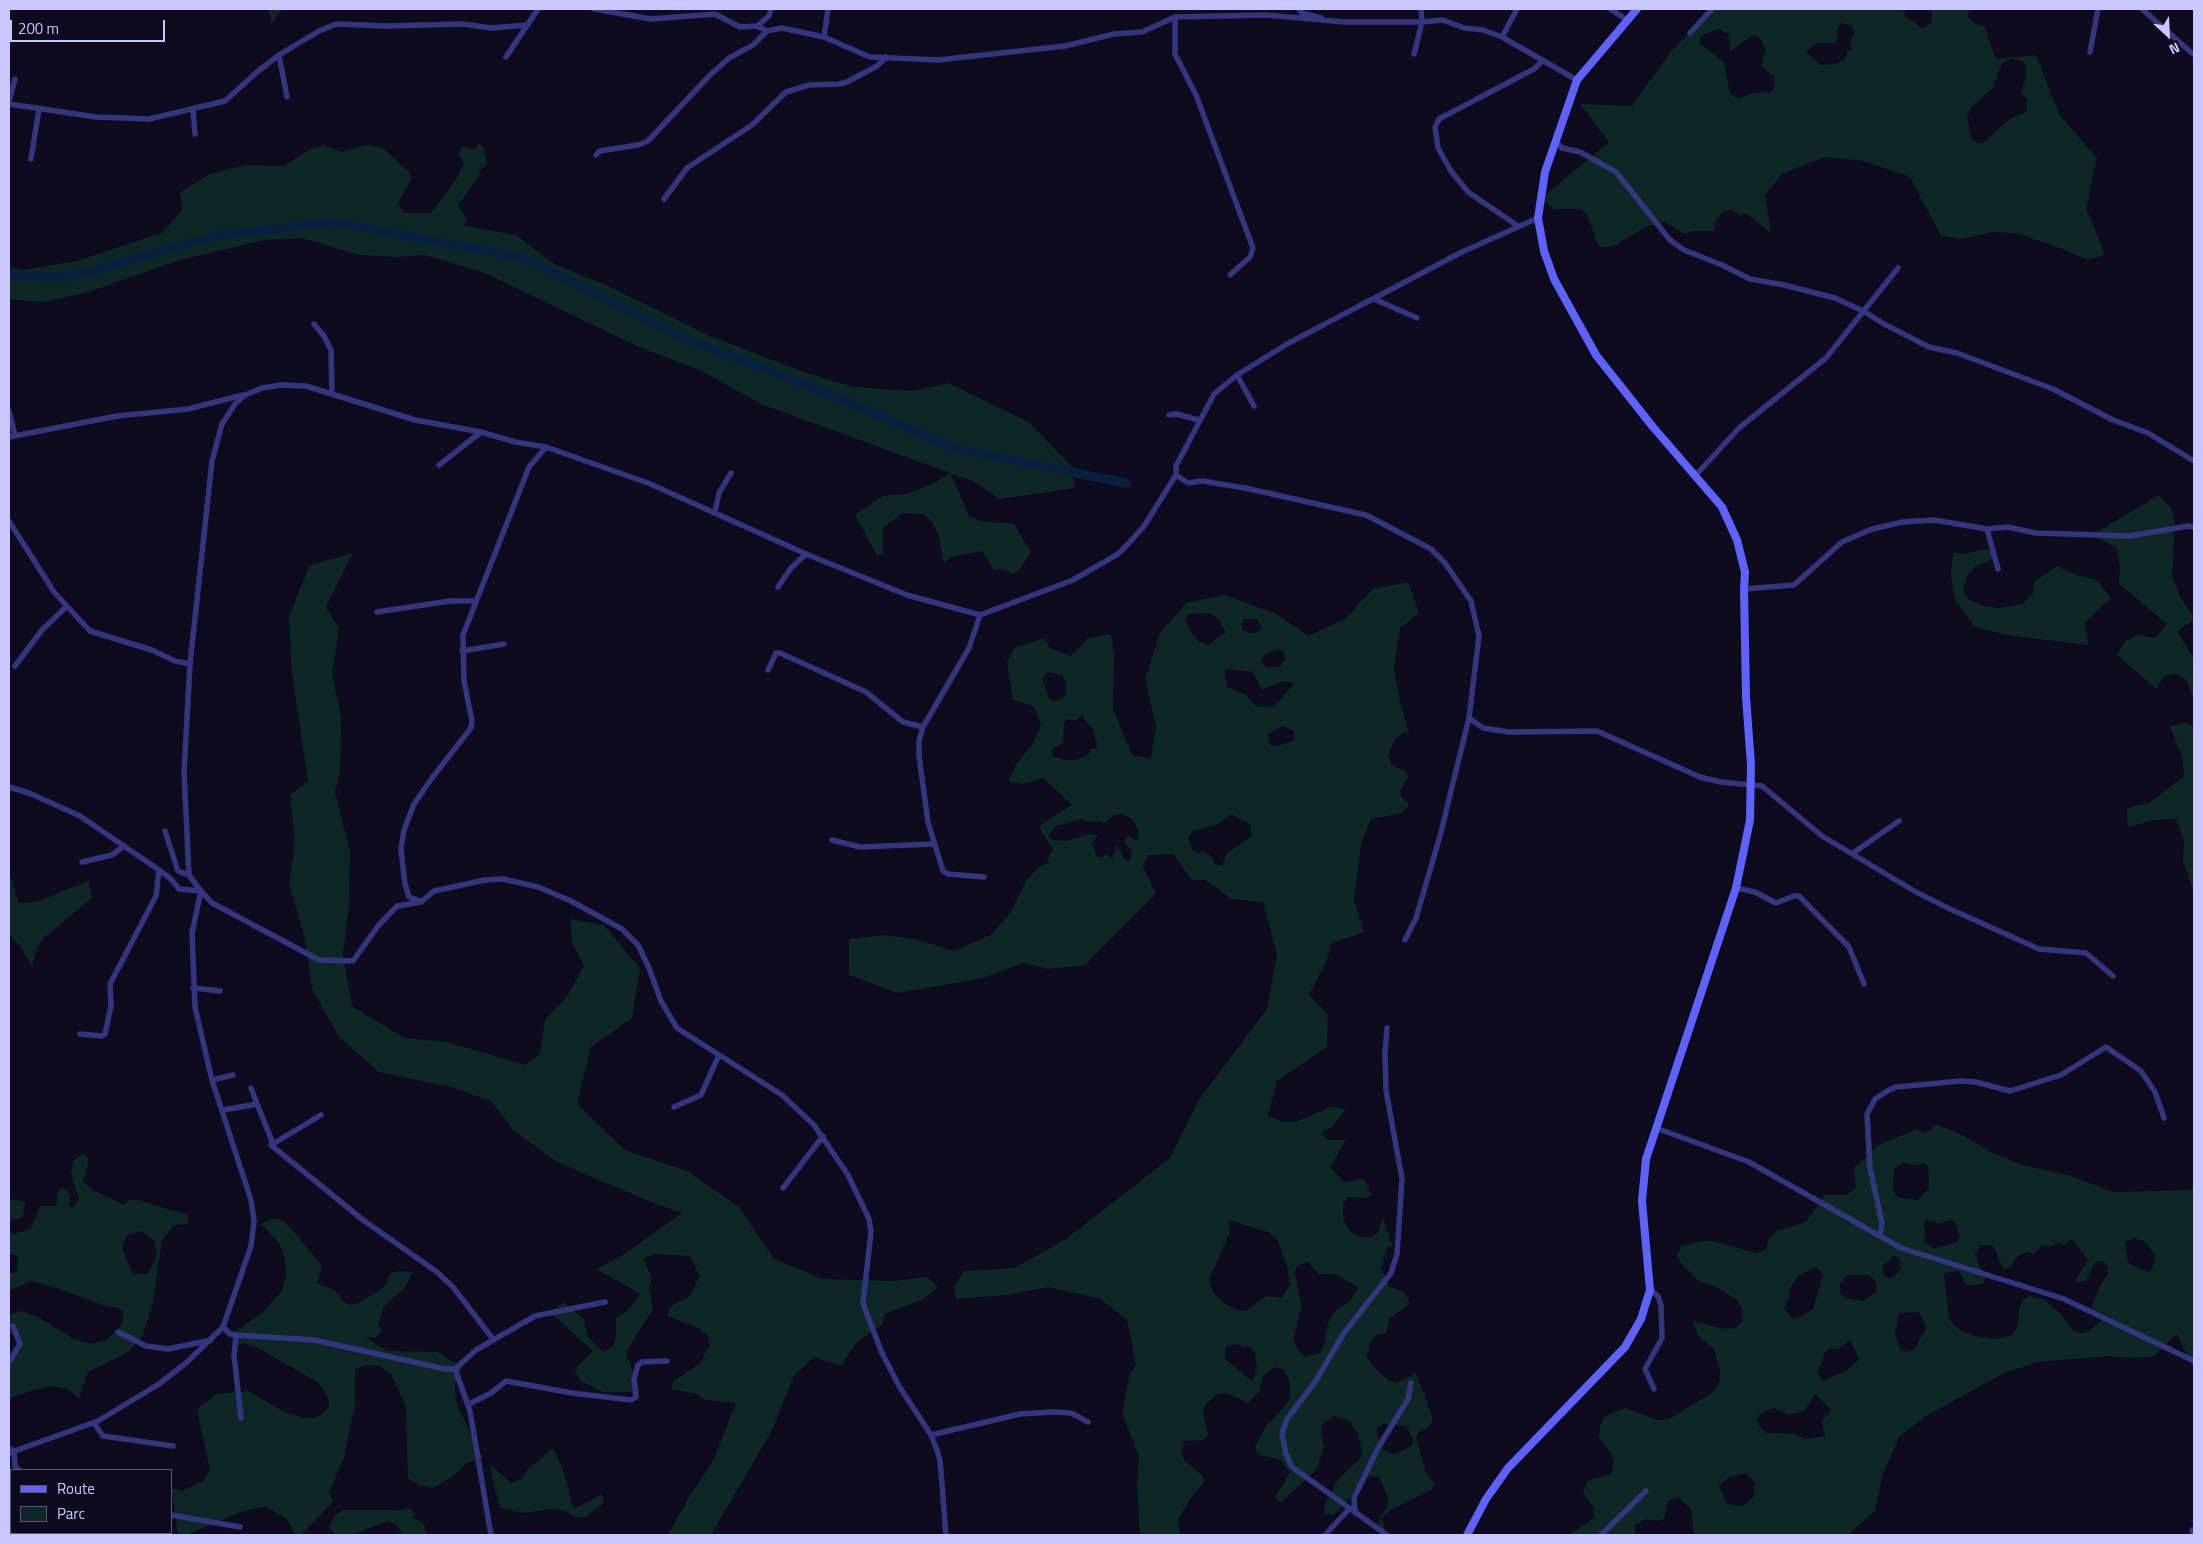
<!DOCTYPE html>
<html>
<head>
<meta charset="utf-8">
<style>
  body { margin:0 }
  #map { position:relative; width:2203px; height:1544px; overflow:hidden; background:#0d0b1d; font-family:"Titillium Web",sans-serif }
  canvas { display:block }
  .frame { position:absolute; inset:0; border:10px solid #cac7ff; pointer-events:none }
  .legend { position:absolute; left:10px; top:1469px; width:162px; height:65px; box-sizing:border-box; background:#0d0b1d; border:1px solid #595677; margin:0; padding:6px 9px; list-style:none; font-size:15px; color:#cac7ff }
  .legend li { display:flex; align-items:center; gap:10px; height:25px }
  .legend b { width:25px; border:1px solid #595677 }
  .north { position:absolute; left:2143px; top:10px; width:50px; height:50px; -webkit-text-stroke:4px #0d0b1d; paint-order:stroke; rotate:155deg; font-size:14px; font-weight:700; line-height:20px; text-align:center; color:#cac7ff }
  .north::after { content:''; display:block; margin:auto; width:18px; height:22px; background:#cac7ff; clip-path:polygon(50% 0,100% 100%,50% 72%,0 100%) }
  .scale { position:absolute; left:10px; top:20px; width:155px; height:22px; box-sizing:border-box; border:2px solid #cac7ff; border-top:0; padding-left:6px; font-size:15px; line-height:18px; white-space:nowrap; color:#cac7ff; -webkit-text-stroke:4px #0d0b1d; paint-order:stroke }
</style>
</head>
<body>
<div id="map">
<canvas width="2203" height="1544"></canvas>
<div class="frame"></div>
<ul class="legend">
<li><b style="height:6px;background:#5e62ff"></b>Route</li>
<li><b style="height:14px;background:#0d2725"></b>Parc</li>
</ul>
<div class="north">N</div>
<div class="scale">200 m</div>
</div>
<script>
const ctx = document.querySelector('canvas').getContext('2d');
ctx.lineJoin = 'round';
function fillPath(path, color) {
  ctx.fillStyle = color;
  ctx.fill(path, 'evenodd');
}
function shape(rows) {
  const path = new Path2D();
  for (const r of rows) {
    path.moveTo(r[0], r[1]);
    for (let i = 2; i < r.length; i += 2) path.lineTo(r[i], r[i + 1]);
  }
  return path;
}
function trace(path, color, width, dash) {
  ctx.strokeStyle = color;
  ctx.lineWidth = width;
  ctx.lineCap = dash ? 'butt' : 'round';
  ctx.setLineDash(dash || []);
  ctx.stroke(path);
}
fillPath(shape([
  [268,9,282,9,272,24],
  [1714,9,1903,9,1905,16,1923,29,1932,22,1931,9,1970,9,1967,16,1976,24,1984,26,1996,59,2036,55,2059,114,2097,158,2086,208,2105,255,2088,260,2060,248,2017,233,1994,232,1961,239,1941,236,1910,177,1863,161,1825,157,1782,174,1765,195,1771,233,1747,214,1739,215,1731,209,1722,213,1716,221,1714,231,1694,231,1684,234,1665,222,1645,227,1618,244,1609,247,1599,247,1588,217,1581,209,1554,209,1546,202,1538,201,1609,142,1580,104,1632,106,1671,51],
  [1841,23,1852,26,1854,33,1849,44,1853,50,1848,50,1845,59,1836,64,1821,65,1812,58,1807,52,1808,49,1817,43,1834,43,1837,41,1837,30],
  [1720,29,1729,35,1730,51,1752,36,1757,36,1761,40,1766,50,1761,66,1775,77,1774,89,1770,92,1754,93,1738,99,1730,94,1724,62,1699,43,1700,38,1704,34],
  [2012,58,2023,62,2026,66,2026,77,2021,92,2027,100,2027,111,2008,120,1984,142,1979,144,1971,138,1967,117,1972,106,1993,88,2002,63],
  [479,143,483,146,487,164,479,171,479,176,458,205,467,220,464,226,516,235,556,265,606,285,710,336,804,372,853,387,912,391,949,383,1030,423,1071,466,1075,488,1000,499,973,481,951,474,969,516,980,521,1014,524,1031,552,1020,569,1014,574,1002,569,994,570,982,551,951,557,944,563,938,533,930,519,923,514,902,513,883,528,883,554,877,555,855,515,883,496,905,494,933,484,950,473,761,404,702,371,639,347,485,273,425,255,397,257,359,255,302,238,264,240,177,261,88,292,44,302,9,299,9,267,22,270,77,261,163,232,182,210,180,192,210,174,245,165,284,166,310,149,323,145,341,152,366,145,383,148,408,171,412,178,398,203,404,213,431,213,457,178,464,162,458,154,462,146,475,150],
  [2159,495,2171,508,2175,521,2172,576,2181,599,2193,616,2192,621,2177,631,2194,659,2194,698,2186,680,2177,674,2164,676,2156,689,2117,655,2125,641,2138,635,2155,638,2167,624,2119,584,2120,566,2117,548,2092,535],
  [1986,549,1991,551,1994,555,1991,560,1975,567,1967,576,1963,591,1969,600,1984,606,2000,608,2022,604,2033,593,2034,582,2057,566,2077,575,2097,580,2111,598,2085,623,2088,645,2006,635,1975,627,1955,600,1951,575,1953,552,1963,554],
  [353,553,326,607,339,629,332,673,341,717,340,772,335,792,350,851,349,904,343,954,352,1006,404,1038,447,1042,525,1065,540,1054,545,1020,567,996,584,966,572,942,570,919,604,925,640,968,632,1018,591,1047,577,1104,625,1150,687,1171,739,1207,774,1259,823,1279,894,1281,927,1277,938,1287,924,1299,884,1314,883,1324,857,1342,841,1366,814,1357,794,1376,772,1430,711,1535,668,1535,687,1501,713,1461,736,1403,705,1400,696,1394,671,1389,674,1381,700,1363,710,1345,707,1335,698,1328,667,1316,671,1306,690,1296,700,1276,690,1256,654,1254,643,1259,652,1278,649,1288,653,1309,626,1352,640,1392,603,1392,581,1381,574,1370,593,1351,552,1314,563,1302,583,1318,588,1337,603,1352,613,1346,616,1336,616,1318,628,1310,641,1294,596,1269,620,1257,682,1213,656,1204,559,1163,514,1131,491,1101,455,1088,379,1072,339,1037,312,989,305,938,289,885,295,842,290,795,308,781,292,673,289,616,310,565],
  [1408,582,1419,613,1400,628,1394,668,1401,706,1409,732,1404,732,1395,739,1388,755,1392,765,1406,772,1408,777,1400,791,1401,797,1409,804,1407,809,1398,814,1371,819,1361,844,1354,900,1364,932,1332,943,1326,962,1309,995,1328,1014,1327,1047,1277,1081,1268,1116,1283,1122,1295,1122,1331,1107,1346,1109,1332,1127,1321,1133,1328,1140,1346,1140,1330,1167,1344,1182,1365,1179,1371,1195,1365,1198,1348,1197,1343,1204,1343,1219,1350,1232,1363,1237,1372,1237,1378,1232,1383,1218,1393,1247,1387,1247,1381,1268,1390,1287,1404,1292,1410,1304,1390,1318,1386,1333,1378,1334,1372,1339,1366,1355,1372,1365,1388,1380,1396,1383,1416,1373,1432,1416,1432,1422,1429,1427,1419,1432,1416,1437,1425,1470,1434,1483,1433,1489,1389,1511,1382,1519,1387,1535,1377,1525,1388,1505,1388,1498,1379,1477,1371,1476,1364,1480,1339,1510,1333,1515,1325,1514,1324,1507,1338,1479,1361,1458,1362,1449,1358,1435,1350,1421,1334,1416,1321,1425,1324,1448,1316,1470,1280,1503,1275,1498,1290,1472,1280,1460,1258,1454,1255,1447,1266,1426,1287,1404,1290,1397,1290,1382,1283,1369,1275,1367,1263,1376,1259,1392,1248,1403,1226,1393,1218,1394,1205,1405,1203,1413,1208,1435,1203,1440,1184,1441,1181,1455,1185,1461,1202,1475,1205,1482,1194,1493,1178,1519,1180,1535,1140,1535,1137,1486,1139,1457,1122,1413,1130,1373,1136,1365,1127,1320,1101,1299,1048,1287,1007,1295,956,1299,954,1287,964,1271,1015,1268,1066,1239,1170,1158,1200,1098,1267,1009,1277,954,1263,902,1232,899,1205,880,1192,880,1173,854,1148,855,1143,866,1156,894,1085,965,1048,969,1023,963,984,978,898,993,849,975,849,939,883,935,914,939,954,951,991,935,1010,913,1026,881,1040,866,1048,863,1047,860,1053,850,1039,826,1072,805,1043,778,1023,784,1008,781,1017,763,1032,745,1041,725,1033,706,1013,700,1007,662,1015,648,1044,638,1050,648,1071,656,1088,638,1111,634,1114,656,1113,709,1132,755,1151,759,1156,726,1145,679,1160,633,1186,603,1224,595,1275,613,1308,636,1345,619,1373,589],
  [1210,613,1218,619,1226,632,1208,645,1198,641,1191,632,1185,618,1189,614],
  [1243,619,1257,619,1262,628,1256,633,1249,633,1242,629],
  [1278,649,1285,652,1285,660,1280,666,1267,668,1261,662,1264,655],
  [1228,669,1253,672,1262,690,1283,681,1294,683,1275,706,1256,707,1246,695,1228,687,1224,672],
  [1048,672,1062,675,1066,683,1066,694,1063,698,1054,701,1049,699,1042,678],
  [1082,716,1093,730,1098,748,1090,749,1089,754,1084,757,1074,760,1064,760,1052,756,1053,748,1063,743,1064,722,1069,719,1074,721],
  [1282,726,1294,731,1294,740,1280,746,1271,746,1267,735],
  [1122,814,1132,819,1139,831,1137,840,1128,836,1124,842,1131,850,1132,855,1129,860,1124,859,1117,844,1112,859,1107,854,1102,858,1097,857,1092,843,1098,835,1087,834,1066,841,1054,840,1048,836,1056,826,1081,819,1089,822,1100,821,1104,824,1114,815],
  [1231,814,1251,825,1251,837,1227,853,1222,866,1215,864,1211,856,1202,851,1200,854,1193,851,1188,837,1193,831,1218,824],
  [1229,1220,1260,1230,1267,1231,1277,1239,1287,1265,1290,1284,1282,1298,1266,1296,1247,1310,1240,1311,1225,1304,1214,1293,1209,1280,1229,1234],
  [1308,1262,1318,1274,1334,1274,1358,1287,1351,1300,1336,1310,1328,1323,1324,1346,1320,1353,1305,1357,1299,1352,1293,1338,1302,1307,1294,1271,1299,1265],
  [1237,1344,1243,1347,1249,1346,1255,1352,1257,1369,1252,1381,1225,1359,1225,1347],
  [1384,1424,1406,1426,1413,1439,1412,1446,1398,1453,1391,1454,1384,1450,1377,1435,1377,1428],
  [2186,723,2194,727,2194,893,2183,861,2184,840,2176,819,2152,820,2128,827,2127,809,2138,805,2148,804,2184,776,2182,757,2170,726],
  [9,872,19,903,36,902,88,881,93,897,45,937,37,948,32,966,20,946,9,934],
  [1935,1124,1960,1134,1993,1153,2022,1165,2068,1175,2114,1192,2194,1190,2194,1370,2177,1334,2154,1356,2131,1358,2107,1356,2037,1362,2004,1373,1926,1416,1899,1437,1882,1477,1875,1510,1848,1535,1694,1535,1691,1509,1678,1497,1668,1501,1664,1518,1657,1521,1646,1519,1635,1525,1635,1535,1569,1535,1594,1518,1594,1508,1583,1491,1588,1480,1610,1475,1614,1464,1611,1453,1599,1437,1600,1426,1605,1416,1625,1408,1658,1420,1669,1419,1707,1396,1715,1390,1720,1380,1720,1370,1714,1349,1698,1336,1692,1320,1724,1329,1735,1328,1743,1321,1742,1309,1737,1300,1719,1288,1698,1281,1683,1265,1677,1256,1681,1246,1703,1241,1713,1241,1756,1253,1766,1250,1769,1239,1777,1231,1806,1222,1825,1195,1847,1195,1856,1188,1854,1168,1878,1145,1917,1129,1924,1133,1931,1130],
  [1903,1163,1916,1165,1924,1163,1928,1167,1929,1188,1918,1200,1900,1198,1896,1195,1893,1188,1894,1169],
  [1927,1220,1939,1224,1950,1220,1955,1222,1960,1238,1957,1242,1936,1248,1931,1247,1924,1242,1925,1229,1923,1224],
  [2134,1238,2144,1241,2156,1256,2150,1273,2129,1264,2125,1246,2126,1242],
  [2072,1239,2088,1260,2075,1281,2080,1282,2086,1281,2095,1262,2103,1261,2108,1267,2108,1274,2099,1288,2092,1307,2102,1320,2089,1331,2083,1333,2073,1331,2061,1314,2045,1300,2029,1296,2024,1299,2019,1309,2018,1325,2012,1335,1996,1339,1975,1336,1960,1330,1949,1320,1944,1273,1959,1271,1966,1285,1983,1284,1985,1279,1975,1255,1980,1245,1991,1245,1995,1249,2003,1269,2009,1268,2019,1255,2029,1252,2033,1255,2042,1245,2050,1247,2059,1242,2064,1245],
  [1895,1256,1899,1258,1901,1267,1896,1276,1888,1279,1882,1273,1884,1265,1892,1257],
  [1816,1267,1823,1275,1813,1309,1796,1319,1792,1318,1784,1308,1789,1297,1789,1289,1798,1276],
  [1848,1275,1869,1275,1876,1282,1877,1291,1863,1301,1845,1298,1840,1293,1840,1284],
  [1919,1312,1927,1328,1914,1349,1907,1352,1900,1349,1895,1335,1898,1316,1901,1313],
  [1850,1340,1859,1359,1846,1371,1822,1381,1817,1371,1823,1361,1824,1353,1829,1348,1838,1349],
  [1815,1394,1831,1410,1822,1422,1825,1436,1805,1439,1795,1434,1767,1433,1759,1426,1757,1419,1759,1415,1770,1409,1774,1408,1789,1415,1805,1411],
  [1746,1473,1755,1483,1754,1496,1743,1506,1727,1504,1719,1486,1728,1478],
  [84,1153,89,1159,83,1182,91,1189,124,1205,129,1200,138,1200,184,1214,186,1212,189,1224,174,1225,162,1240,153,1303,142,1337,127,1353,88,1372,79,1398,66,1388,48,1386,9,1398,9,1358,20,1346,12,1334,9,1333,9,1315,21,1311,40,1318,72,1338,91,1344,108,1339,121,1325,124,1314,120,1308,104,1306,57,1288,31,1281,9,1291,9,1274,17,1271,18,1256,9,1254,9,1231,15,1234,31,1229,40,1206,56,1206,58,1190,64,1188,71,1196,69,1206,72,1208,79,1199,71,1173,74,1160],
  [142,1231,154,1241,157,1256,148,1274,133,1274,122,1248,127,1235],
  [13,1199,25,1202,23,1217,9,1221,9,1201],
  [271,1219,283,1220,322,1265,317,1283,332,1289,339,1294,342,1301,350,1305,358,1303,380,1290,386,1285,390,1273,399,1271,413,1272,404,1289,388,1302,383,1309,378,1324,382,1330,376,1338,365,1337,387,1351,437,1352,462,1367,455,1384,455,1395,458,1408,483,1458,466,1463,455,1475,433,1488,419,1486,408,1478,406,1406,391,1374,380,1366,367,1365,355,1369,355,1405,344,1457,329,1492,333,1502,301,1535,295,1535,287,1519,265,1506,241,1512,186,1535,178,1535,171,1488,182,1491,203,1481,210,1470,197,1409,216,1394,248,1391,285,1412,303,1418,314,1418,322,1414,329,1406,328,1397,319,1383,258,1348,243,1343,236,1347,234,1332,261,1314,282,1291,286,1275,285,1259,279,1243,261,1224],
  [553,1448,562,1467,574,1509,602,1494,604,1503,587,1516,577,1518,565,1511,552,1509,523,1513,501,1508,494,1487,490,1464,511,1483,521,1479,527,1470],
  [409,1508,416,1515,411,1516,424,1524,427,1535,402,1535,397,1525,388,1521,350,1535,336,1535,329,1527,335,1515,343,1510,392,1510,396,1511],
  [13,1533,62,1533,64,1535,13,1535]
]), '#0d2725');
trace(shape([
  [9,276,70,277,215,236,333,222,524,258,683,338,824,392,956,449,1126,483]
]), '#091f3e', 9);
trace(shape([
  [594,9,651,19,715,14,740,27,757,26,767,31,782,28,824,37,870,57,938,60,1065,46,1114,34,1142,32,1175,17,1266,15,1344,22,1422,22,1443,20,1464,28,1483,30,1502,37,1577,80],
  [1299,9,1302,13,1321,18],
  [1610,9,1627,20],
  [2142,9,2194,55],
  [1175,17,1175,54,1196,95,1253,248,1250,257,1230,275],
  [757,26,769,16,771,9],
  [1690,33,1712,9],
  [824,37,828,9],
  [1502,37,1517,9],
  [2090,52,2098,9],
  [1414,54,1422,22,1421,9],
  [279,55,287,97],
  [506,57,538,9],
  [9,101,15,79],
  [9,104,96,117,149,119,225,101,257,72,279,55,319,31,336,24,386,26,463,24,491,28,528,25],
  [193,110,195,134],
  [1556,142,1562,148,1580,152,1616,172,1670,240,1684,250,1722,265,1750,279,1784,285,1835,298,1865,312,1884,324,1929,347,1957,353,2053,389,2113,420,2148,433,2194,461],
  [596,155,600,151,638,145,648,141,710,75,729,58,753,45,767,31],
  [31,159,39,109],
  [664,199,687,168,752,125,786,92,809,85,839,84,847,82,877,66,886,57],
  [1518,226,1468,192,1451,171,1438,148,1435,127,1439,119,1534,69,1542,61],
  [1374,299,1417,318],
  [314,324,324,336,331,350,332,394],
  [1237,375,1254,406],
  [9,411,15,436],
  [1169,415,1176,414,1199,420],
  [9,437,117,416,188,409,243,395],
  [439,465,481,432],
  [1176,475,1188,483,1202,481,1245,488,1366,515,1431,549,1445,563,1471,601,1479,636,1469,718,1440,836,1416,918,1405,940],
  [1695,476,1739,428,1826,358,1898,268],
  [715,512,719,493,731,473],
  [9,521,54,592,90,631,152,650,175,661,190,664],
  [1987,529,1998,569],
  [778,587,791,568,806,554],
  [1744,589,1794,585,1842,542,1872,529,1903,522,1934,520,1987,529,2008,527,2036,533,2130,536,2188,526,2194,527],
  [377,612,450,601,474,601],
  [980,615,969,648,923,727,919,741,919,756,928,822,943,871,948,874,984,877],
  [462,651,504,644],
  [15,666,42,630,66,607],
  [768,670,776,653,780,653,866,692,903,722,923,727],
  [1469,718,1483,728,1509,732,1597,731,1700,777,1721,782,1762,786,1822,836,1916,892,1948,908,2039,949,2086,953,2113,976],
  [9,787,29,793,80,816,159,870,171,879,179,889,201,891,212,903,319,960,353,961,378,926,397,906,421,902,434,891,485,880,503,879,538,887,571,901,622,929,638,945,649,968,661,1001,677,1028,782,1095,814,1125,848,1175,869,1219,871,1232,863,1303,865,1309,882,1353,899,1386,931,1435,937,1450,940,1460,946,1535],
  [165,831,178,871,189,875],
  [832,840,860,847,934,844],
  [1853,853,1899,821],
  [82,862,112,855,124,846],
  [1736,888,1755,892,1776,903,1794,896,1799,896,1849,947,1864,984],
  [420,901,409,897,405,884,401,849,404,830,414,804,432,778,471,728,472,721,464,681,463,635,529,467,546,447],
  [193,988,220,991],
  [1387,1028,1385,1053,1386,1090,1402,1179,1397,1254,1391,1273,1344,1333,1315,1382,1287,1419,1282,1433,1286,1454,1292,1467,1387,1535],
  [80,1034,102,1036,105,1034,111,1006,110,984,156,896,159,870],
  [212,1080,233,1075],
  [251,1088,257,1104],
  [674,1107,701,1095,719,1055],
  [223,1110,257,1104,272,1141,271,1145,363,1220,437,1272,453,1287,493,1339],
  [1656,1128,1749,1162,1901,1248,2064,1299,2194,1361],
  [271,1145,321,1115],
  [783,1188,823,1136],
  [1880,1235,1882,1223,1870,1168,1867,1114,1875,1099,1889,1090,1896,1087,1961,1081,1976,1082,2010,1091,2061,1075,2106,1047,2141,1071,2155,1092,2164,1118],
  [1650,1290,1658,1296,1661,1305,1662,1338,1645,1369,1654,1389],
  [223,1327,230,1334,236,1335,314,1340,445,1369,455,1369],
  [118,1332,146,1346,168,1349,211,1340],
  [236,1335,234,1355,241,1418],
  [9,1362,20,1344,13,1326],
  [469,1404,491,1393,506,1381,572,1393,631,1400,636,1397,634,1379,638,1365,642,1362,667,1361],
  [94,1423,103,1436,173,1446],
  [931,1435,1020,1414,1053,1412,1071,1413,1088,1422],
  [9,1448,14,1451,15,1466,19,1470],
  [9,1453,98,1421,159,1384,186,1363,223,1327,251,1246,254,1221,251,1200,212,1080,195,1007,192,933,201,891,189,875,184,772,190,664,212,461,222,424,235,404,245,395,262,388,281,385,306,386,415,420,481,432,515,442,546,447,648,483,806,554,907,595,980,615,1073,580,1118,554,1128,544,1144,526,1176,475,1176,466,1214,394,1237,375,1287,344,1462,252,1538,218],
  [1355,1513,1354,1498,1378,1448,1408,1399,1411,1383],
  [171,1515,240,1527],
  [2192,1530,2193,1535],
  [491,1535,470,1411,455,1369,476,1350,535,1316,605,1302],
  [1325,1535,1349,1509],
  [1601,1535,1646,1491]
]), '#33357e', 5.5);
trace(shape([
  [1467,1535,1486,1499,1508,1468,1625,1347,1641,1319,1650,1290,1642,1201,1646,1159,1736,888,1750,820,1751,765,1746,697,1744,589,1745,572,1737,540,1722,507,1653,427,1596,355,1554,279,1544,251,1538,218,1545,172,1577,80,1637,9]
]), '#5e62ff', 8);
</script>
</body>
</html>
